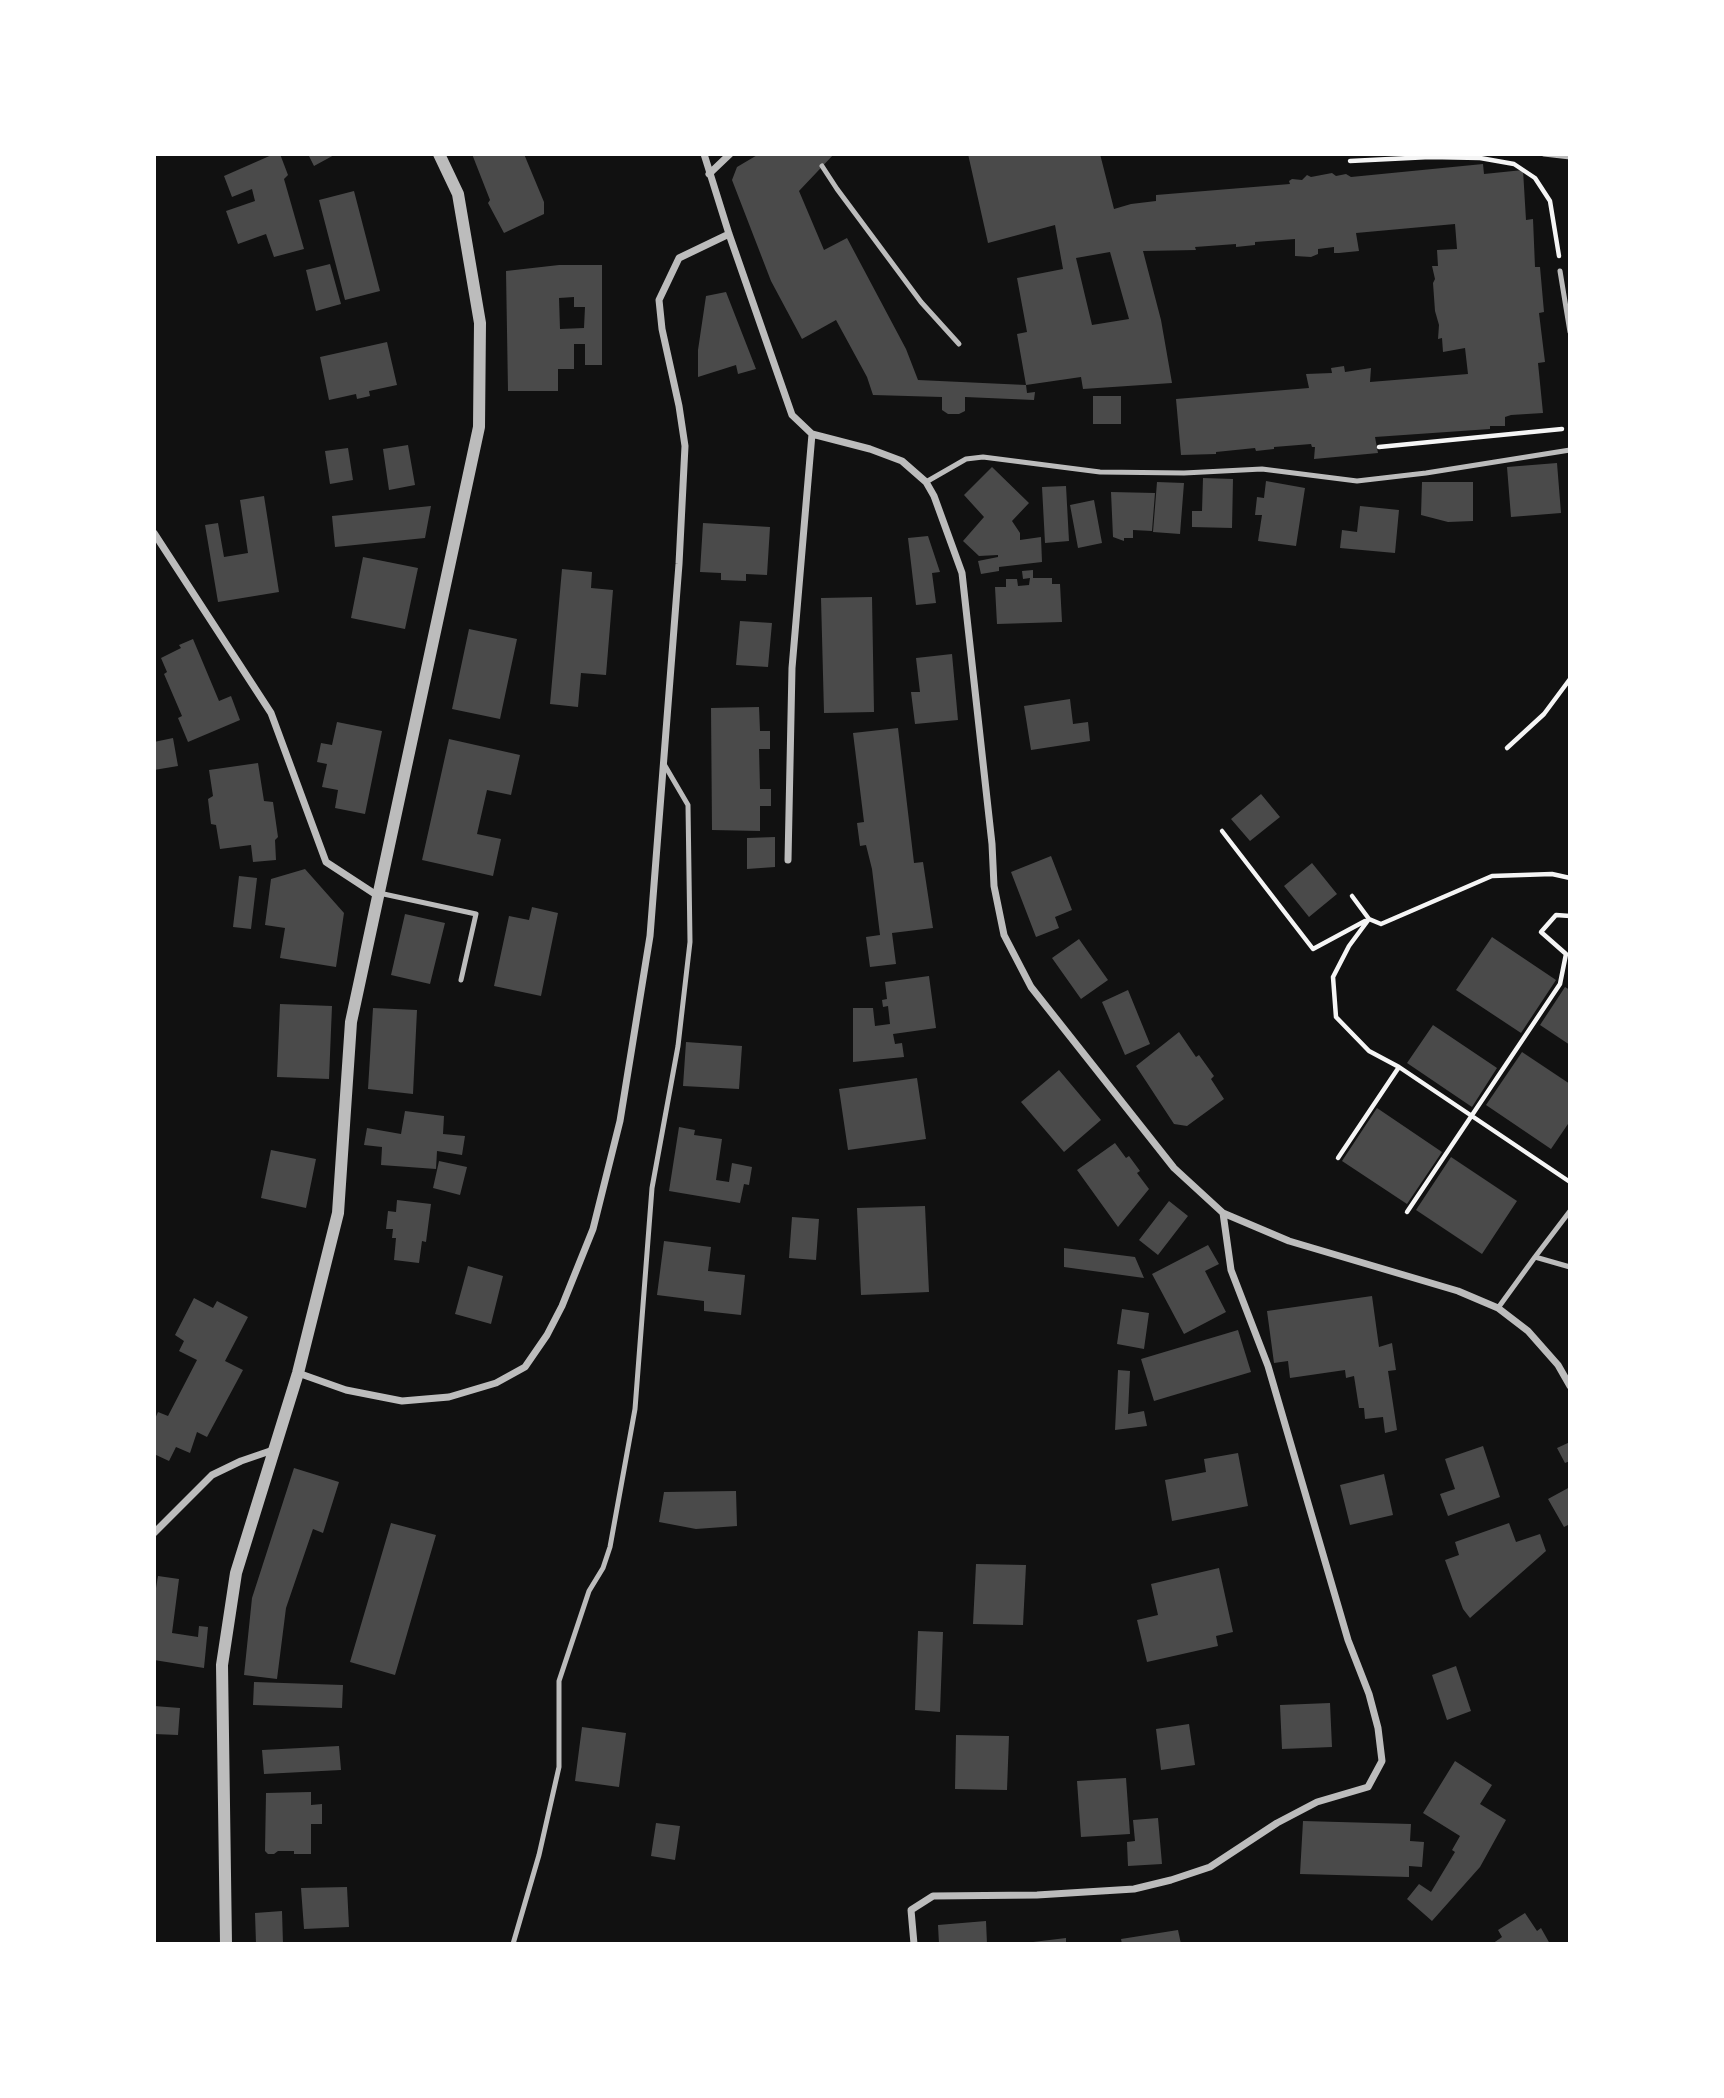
<!DOCTYPE html>
<html>
<head>
<meta charset="utf-8">
<style>
  body { margin:0 }
  #map { position:relative; width:1724px; height:2098px; overflow:hidden; background:#111; font-family:"Fira Sans Condensed",sans-serif }
  canvas { display:block }
  .frame { position:absolute; inset:0; border:156px solid #fff; pointer-events:none }
</style>
</head>
<body>
<div id="map">
<canvas width="1724" height="2098"></canvas>
<div class="frame"></div>
</div>
<script>
const ctx = document.querySelector('canvas').getContext('2d');
ctx.lineJoin = 'round';
function fillPath(path, color) {
  ctx.fillStyle = color;
  ctx.fill(path, 'evenodd');
}
function shape(rows) {
  const path = new Path2D();
  for (const r of rows) {
    path.moveTo(r[0], r[1]);
    for (let i = 2; i < r.length; i += 2) path.lineTo(r[i], r[i + 1]);
  }
  return path;
}
function trace(path, color, width, dash) {
  ctx.strokeStyle = color;
  ctx.lineWidth = width;
  ctx.lineCap = dash ? 'butt' : 'round';
  ctx.setLineDash(dash || []);
  ctx.stroke(path);
}
fillPath(shape([
  [274,154,280,154,288,175,284,179,304,249,274,257,266,234,238,244,226,211,255,201,252,189,232,197,224,176],
  [308,154,336,154,314,166],
  [472,154,524,154,544,202,544,214,504,233,488,203,490,200],
  [759,154,834,154,799,191,824,250,847,238,906,349,918,380,1026,385,1027,393,1035,392,1034,400,965,397,965,411,959,414,948,414,942,410,942,397,873,395,867,377,836,320,802,339,771,281,732,180,737,167],
  [968,154,1100,154,1114,209,1131,204,1156,201,1156,195,1290,184,1289,181,1292,179,1302,180,1307,175,1311,177,1332,173,1336,176,1346,174,1351,177,1483,164,1484,174,1523,170,1526,220,1533,219,1535,267,1540,267,1544,312,1539,313,1545,362,1538,363,1543,413,1511,415,1505,417,1505,426,1490,426,1490,429,1375,437,1378,453,1314,459,1315,447,1312,447,1311,444,1274,447,1274,449,1256,451,1255,448,1216,452,1216,454,1181,455,1176,399,1309,388,1306,374,1332,373,1331,368,1344,366,1345,372,1371,368,1370,382,1468,374,1465,348,1443,352,1442,338,1438,339,1439,325,1435,311,1433,283,1435,279,1432,266,1438,266,1437,250,1457,249,1455,224,1356,233,1359,251,1339,253,1334,253,1334,247,1318,249,1318,254,1311,257,1295,256,1295,239,1255,242,1255,245,1236,247,1236,244,1195,247,1196,250,1143,251,1161,320,1172,383,1083,389,1081,377,1026,385,1017,334,1027,332,1017,278,1063,269,1055,225,988,243],
  [1110,252,1129,319,1092,325,1076,258],
  [354,191,380,291,345,300,319,200],
  [330,264,341,304,316,311,306,270],
  [559,265,602,265,602,365,585,365,585,344,574,344,574,369,558,369,558,391,508,391,506,271],
  [574,297,574,307,585,307,584,328,560,329,559,298],
  [726,292,756,369,738,374,736,365,698,377,698,350,706,296],
  [387,342,397,385,369,391,370,396,357,399,356,394,329,400,320,357],
  [1093,396,1121,396,1121,424,1093,424],
  [408,445,415,485,389,490,383,449],
  [348,448,353,480,330,484,325,451],
  [1557,463,1561,513,1511,517,1507,467],
  [992,467,1029,503,1012,521,1020,533,1020,540,1041,537,1042,562,999,567,999,571,981,574,978,561,998,557,998,555,979,556,963,541,984,517,964,495],
  [1203,478,1233,479,1232,528,1192,527,1192,511,1202,511],
  [1266,481,1305,488,1296,546,1258,541,1262,515,1255,515,1257,497,1264,498],
  [1157,482,1184,483,1180,534,1153,532],
  [1422,482,1473,482,1473,521,1448,522,1421,515],
  [1066,486,1069,541,1045,543,1042,487],
  [1111,492,1155,493,1152,531,1133,530,1133,538,1124,538,1124,541,1113,537],
  [264,496,279,592,218,602,205,525,218,523,224,557,248,553,240,500],
  [1094,500,1102,543,1078,548,1070,505],
  [431,506,425,538,335,547,332,516],
  [1360,506,1399,510,1395,553,1340,548,1342,530,1357,532],
  [703,523,770,527,767,575,746,574,746,581,721,580,721,573,700,572],
  [928,536,940,572,932,573,936,603,916,605,908,538],
  [363,557,418,568,405,629,351,618],
  [562,569,592,572,591,588,613,590,606,675,581,673,578,707,550,704],
  [1033,570,1033,578,1052,578,1052,584,1060,584,1062,622,997,624,995,587,1006,587,1006,579,1017,579,1018,586,1029,585,1030,578,1023,579,1022,571],
  [872,597,874,712,824,713,821,598],
  [740,621,772,623,768,667,736,665],
  [469,629,517,639,500,719,452,709],
  [193,639,219,701,231,696,240,720,188,742,178,718,182,716,164,674,167,672,161,658,181,648,179,645],
  [952,654,958,720,915,724,911,692,920,692,916,658],
  [1070,699,1073,724,1088,722,1090,741,1031,750,1024,706],
  [759,707,760,731,770,731,770,749,759,749,760,789,771,789,771,806,760,806,760,831,712,830,711,708],
  [337,722,382,731,365,814,335,808,338,790,322,787,327,764,317,762,321,743,332,745],
  [898,728,914,863,923,862,933,928,892,933,896,964,870,967,866,937,880,935,872,869,866,845,860,846,857,823,864,822,853,733],
  [173,738,178,766,154,770,154,742],
  [449,739,520,755,511,795,487,790,477,834,501,839,493,876,422,860],
  [258,763,264,801,273,802,278,837,275,840,276,860,253,862,251,845,220,849,216,825,211,824,208,799,213,796,209,770],
  [1261,794,1280,817,1250,841,1231,819],
  [775,837,775,867,747,869,747,838],
  [1051,856,1072,910,1055,917,1059,928,1036,937,1011,872],
  [1312,863,1337,894,1309,917,1284,886],
  [305,869,344,913,336,967,280,958,285,928,265,925,271,879],
  [239,876,257,878,251,929,233,927],
  [532,907,558,913,541,996,494,986,509,916,529,920],
  [405,914,445,923,430,984,391,975],
  [1492,937,1556,980,1521,1033,1456,990],
  [1079,939,1108,980,1081,999,1052,958],
  [929,976,936,1028,893,1034,895,1044,902,1043,904,1057,853,1062,853,1008,873,1008,875,1026,890,1024,888,1006,883,1007,882,1000,887,999,885,982],
  [1565,987,1570,990,1570,1045,1540,1025],
  [1128,990,1150,1044,1125,1055,1102,1002],
  [280,1004,332,1006,329,1079,277,1077],
  [373,1008,417,1010,413,1094,368,1089],
  [1433,1025,1497,1068,1472,1107,1407,1063],
  [1179,1032,1196,1057,1199,1055,1214,1076,1211,1079,1224,1099,1187,1126,1174,1124,1136,1066],
  [686,1042,742,1046,739,1089,683,1086],
  [1522,1052,1570,1084,1570,1121,1551,1149,1486,1105],
  [1059,1070,1101,1120,1064,1152,1021,1102],
  [917,1078,926,1139,848,1150,839,1089],
  [1377,1108,1442,1152,1407,1204,1342,1161],
  [405,1111,444,1116,443,1134,465,1136,462,1155,437,1151,436,1169,381,1165,382,1147,364,1145,367,1128,401,1134],
  [679,1127,695,1130,694,1135,722,1139,716,1180,729,1182,732,1163,752,1167,749,1185,744,1184,740,1203,669,1191],
  [1115,1143,1126,1158,1129,1156,1140,1171,1137,1173,1149,1189,1118,1227,1077,1170],
  [271,1150,316,1159,306,1208,261,1198],
  [1451,1157,1517,1201,1482,1254,1416,1210],
  [439,1161,467,1167,460,1195,433,1188],
  [397,1200,431,1204,426,1242,422,1241,419,1263,394,1260,396,1238,392,1238,393,1229,386,1229,388,1211,396,1212],
  [1169,1201,1188,1216,1158,1255,1139,1240],
  [925,1206,929,1292,861,1295,857,1208],
  [792,1217,819,1219,816,1260,789,1258],
  [664,1241,711,1247,708,1271,745,1275,741,1315,704,1311,704,1301,657,1295],
  [1208,1245,1219,1264,1205,1271,1226,1312,1184,1334,1152,1274],
  [1064,1248,1135,1257,1144,1278,1064,1267],
  [468,1266,503,1276,491,1324,455,1314],
  [1372,1296,1379,1347,1392,1343,1396,1370,1388,1371,1397,1430,1385,1433,1383,1417,1365,1419,1364,1408,1359,1408,1354,1376,1346,1378,1345,1370,1290,1378,1288,1361,1274,1363,1267,1311],
  [194,1298,213,1308,217,1301,248,1317,225,1361,243,1370,207,1437,197,1432,190,1453,176,1447,169,1461,154,1454,154,1421,158,1412,168,1416,197,1360,179,1351,184,1341,175,1335],
  [1122,1309,1149,1313,1144,1349,1117,1344],
  [1238,1330,1251,1372,1154,1401,1141,1359],
  [1118,1370,1130,1371,1128,1414,1144,1411,1147,1426,1115,1430],
  [1570,1442,1570,1461,1565,1463,1557,1448],
  [1483,1446,1500,1497,1448,1516,1440,1494,1455,1489,1445,1459],
  [1238,1453,1248,1506,1172,1521,1165,1480,1206,1472,1204,1459],
  [294,1468,339,1482,323,1533,313,1529,286,1608,277,1679,244,1675,252,1598],
  [1384,1474,1393,1515,1350,1525,1340,1485],
  [1570,1487,1570,1524,1564,1527,1548,1499],
  [736,1491,737,1526,696,1529,659,1522,664,1492],
  [391,1523,436,1535,395,1675,350,1662],
  [1509,1523,1516,1542,1540,1534,1546,1551,1470,1618,1463,1609,1445,1560,1459,1555,1455,1542],
  [976,1564,1026,1565,1023,1625,973,1624],
  [1219,1568,1233,1632,1216,1636,1218,1646,1147,1662,1137,1620,1158,1615,1151,1584],
  [158,1576,179,1579,172,1633,198,1637,199,1626,208,1627,204,1668,154,1660,154,1600],
  [918,1631,943,1632,940,1712,915,1710],
  [1456,1666,1471,1711,1447,1720,1432,1675],
  [254,1682,343,1685,342,1708,253,1705],
  [1330,1703,1332,1747,1282,1749,1280,1705],
  [154,1706,180,1708,178,1735,154,1734],
  [1189,1724,1195,1765,1161,1770,1156,1729],
  [582,1727,626,1733,619,1787,575,1781],
  [956,1735,1009,1736,1007,1790,955,1789],
  [339,1746,341,1770,264,1774,262,1750],
  [1455,1761,1492,1785,1480,1804,1506,1820,1480,1867,1432,1921,1407,1899,1419,1884,1431,1892,1455,1852,1452,1850,1460,1836,1423,1813],
  [1126,1778,1130,1834,1081,1837,1077,1781],
  [311,1792,311,1805,322,1804,322,1824,311,1824,311,1854,294,1854,294,1851,278,1851,274,1854,268,1854,265,1851,266,1793],
  [1158,1818,1162,1864,1128,1866,1127,1842,1135,1841,1133,1820],
  [1303,1821,1411,1824,1410,1841,1424,1842,1422,1867,1409,1866,1409,1877,1300,1874],
  [656,1823,680,1826,675,1860,651,1856],
  [347,1887,349,1927,304,1929,301,1888],
  [282,1911,283,1944,256,1944,255,1913],
  [1525,1913,1537,1931,1541,1928,1550,1944,1492,1944,1502,1937,1498,1930],
  [986,1921,987,1944,939,1944,938,1925],
  [1178,1930,1181,1944,1122,1944,1121,1939],
  [1066,1938,1066,1944,1033,1944,1033,1942]
]), '#4a4a4a');
trace(shape([
  [1350,161,1430,157,1480,158,1514,164,1535,178,1550,201,1559,256],
  [1379,447,1562,429],
  [1507,748,1544,714,1570,679],
  [1222,831,1313,949,1365,921],
  [1352,896,1369,919,1381,924,1492,876,1552,874,1570,878],
  [1369,919,1349,946,1333,977,1336,1017,1369,1051,1399,1067,1570,1182],
  [1338,1158,1399,1067],
  [1407,1212,1560,984,1566,954,1541,932,1556,915,1570,916]
]), '#f5f5f5', 4.5);
trace(shape([
  [1544,154,1570,157],
  [822,166,837,189,921,302,959,344],
  [1560,271,1570,332],
  [926,482,966,459,983,457,1100,472,1184,473,1262,469,1357,481,1426,473,1570,450],
  [379,893,476,914,461,980],
  [1535,1257,1570,1211],
  [1498,1308,1535,1257,1570,1267],
  [513,1944,539,1855,559,1767,559,1681,589,1591,603,1568,610,1547,635,1409,652,1188,678,1046,690,942,688,805,664,764]
]), '#bcbcbc', 5);
trace(shape([
  [704,154,729,234,792,415,812,434,870,449,902,461,926,482,934,496,962,573,992,844,994,886,1004,935,1031,987,1174,1168,1223,1213,1289,1241,1458,1291,1498,1308,1528,1331,1558,1365,1570,1386],
  [709,174,730,154],
  [154,533,271,713,326,862,378,896],
  [788,860,792,668,812,434],
  [298,1373,346,1390,402,1401,449,1397,496,1383,525,1367,547,1335,562,1306,593,1229,620,1121,650,936,679,564,685,446,679,406,662,329,659,300,679,258,729,234],
  [154,1533,212,1475,241,1461,273,1450],
  [914,1944,911,1910,933,1896,1037,1895,1134,1889,1171,1880,1210,1867,1277,1823,1317,1802,1368,1787,1382,1761,1378,1728,1369,1694,1348,1640,1268,1366,1231,1270,1223,1213]
]), '#bcbcbc', 7);
trace(shape([
  [226,1944,222,1665,236,1573,298,1373,338,1213,351,1022,479,427,480,323,458,194,439,154]
]), '#bcbcbc', 12);
</script>
</body>
</html>
